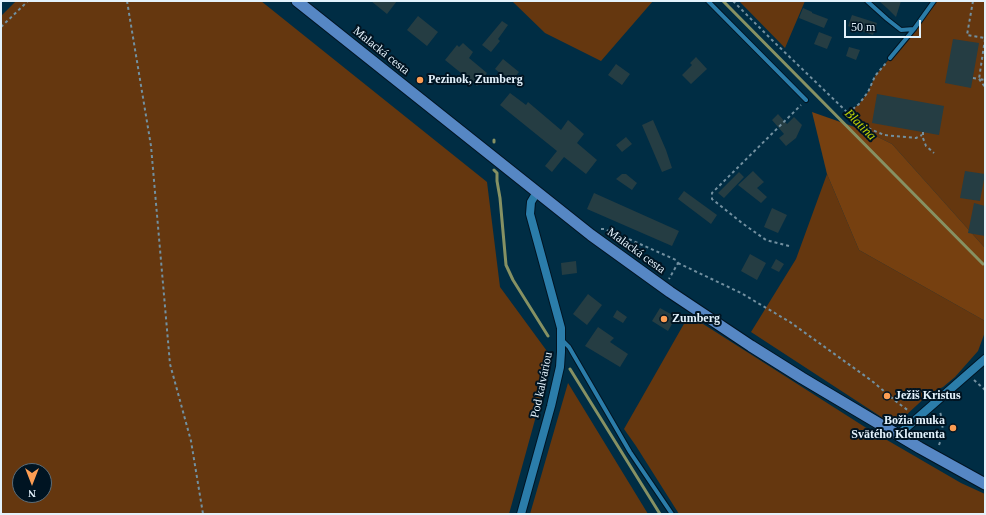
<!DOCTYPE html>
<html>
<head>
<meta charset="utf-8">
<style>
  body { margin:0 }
  #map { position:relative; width:986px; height:515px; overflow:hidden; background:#002d44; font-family:"Times New Roman",serif }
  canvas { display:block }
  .frame { position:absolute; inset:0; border:2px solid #e3f2fc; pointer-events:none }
  .north { position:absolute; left:12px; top:463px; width:40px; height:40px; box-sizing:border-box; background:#001422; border:1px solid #5b6d79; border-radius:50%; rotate:180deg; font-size:11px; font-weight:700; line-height:16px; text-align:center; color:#e3f2fc }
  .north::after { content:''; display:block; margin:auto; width:14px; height:18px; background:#fc9d53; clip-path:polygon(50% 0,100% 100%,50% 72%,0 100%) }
  .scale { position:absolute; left:844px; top:20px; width:77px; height:18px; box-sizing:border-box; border:2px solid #e3f2fc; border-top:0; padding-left:5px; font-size:12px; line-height:14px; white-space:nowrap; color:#e3f2fc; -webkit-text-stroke:3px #001422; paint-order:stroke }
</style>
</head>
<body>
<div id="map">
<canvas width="986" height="515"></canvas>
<div class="frame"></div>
<div class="north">N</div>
<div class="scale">50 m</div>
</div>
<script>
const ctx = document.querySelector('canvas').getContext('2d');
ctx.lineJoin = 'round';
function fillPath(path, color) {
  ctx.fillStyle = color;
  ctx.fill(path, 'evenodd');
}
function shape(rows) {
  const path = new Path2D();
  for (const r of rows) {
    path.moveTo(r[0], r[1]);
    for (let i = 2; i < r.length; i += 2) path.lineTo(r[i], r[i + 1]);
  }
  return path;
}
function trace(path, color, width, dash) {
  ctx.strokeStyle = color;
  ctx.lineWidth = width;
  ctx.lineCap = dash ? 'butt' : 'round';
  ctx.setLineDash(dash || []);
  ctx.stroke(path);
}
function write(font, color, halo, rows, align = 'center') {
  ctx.font = font + ' "Times New Roman",serif';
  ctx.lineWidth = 4;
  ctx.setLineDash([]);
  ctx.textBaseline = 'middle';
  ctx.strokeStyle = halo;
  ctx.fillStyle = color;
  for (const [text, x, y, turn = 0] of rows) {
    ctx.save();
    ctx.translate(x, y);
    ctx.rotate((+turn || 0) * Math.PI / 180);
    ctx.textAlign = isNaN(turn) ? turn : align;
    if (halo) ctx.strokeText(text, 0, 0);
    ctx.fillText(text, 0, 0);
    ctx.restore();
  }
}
fillPath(shape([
  [16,1,261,1,487,182,500,287,552,358,509,514,1,514,1,16],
  [20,471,44,471,44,495,20,495],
  [512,1,653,1,601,61,545,33],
  [739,1,805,1,785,48],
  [934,1,985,1,985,248,892,144,866,131,848,113,859,104,868,92,875,76,914,29],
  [827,174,859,250,985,321,985,332,978,351,955,377,943,387,930,393,904,417,889,422,751,332,796,259],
  [689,315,868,429,961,483,985,494,985,514,679,514,636,446,624,429],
  [568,383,648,514,530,514]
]), '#65370f');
fillPath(shape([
  [812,112,866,131,892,144,985,248,985,321,859,250,827,174]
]), '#764010');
trace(shape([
  [723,1,983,264],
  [494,142,494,140],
  [494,170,497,173,497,181,500,198,506,265,513,280,548,336],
  [570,369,660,514]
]), '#869163', 3);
fillPath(shape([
  [371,1,397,1,387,14],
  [879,1,901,1,896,17,888,9],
  [803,8,812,12,812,13,828,19,824,28,799,18],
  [852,15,877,23,873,35,848,26],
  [418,16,438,32,427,46,407,30],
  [502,21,508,25,498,39,500,41,491,52,482,45],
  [819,32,832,37,827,49,814,44],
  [953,39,979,43,971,88,945,83],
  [463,43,473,52,469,58,487,73,477,86,445,60,457,45,459,47],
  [849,47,860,50,856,60,846,56],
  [696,57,707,69,691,84,682,75,692,65,690,63],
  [503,59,519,72,511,82,495,69],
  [616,64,630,74,622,85,608,75],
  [510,93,526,105,528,102,561,130,568,120,584,134,577,143,597,160,586,174,564,157,552,172,545,166,557,151,500,105],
  [877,94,944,106,939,135,872,123],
  [778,114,787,124,794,117,802,125,796,138,786,146,779,138,784,134,772,120],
  [653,120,666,150,672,168,662,172,642,125],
  [626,137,632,144,622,152,616,145],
  [753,171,764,182,757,188,767,197,761,203,738,185],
  [965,171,985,174,980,201,960,198],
  [739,172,744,177,724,198,718,193],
  [622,174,626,174,637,183,632,190,616,179],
  [684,191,717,215,711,224,678,199],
  [594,193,679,231,672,246,587,209],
  [974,203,985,206,985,236,968,233],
  [772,208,787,215,778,233,764,227],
  [750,254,766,263,757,280,741,271],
  [776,259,784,264,779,272,771,268],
  [576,261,577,273,562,275,561,263],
  [588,294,602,305,587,325,573,314],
  [660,308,676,317,668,331,652,321],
  [617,310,627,317,623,323,613,317],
  [598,327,614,338,610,342,628,354,620,367,585,346]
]), '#253d43');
const service = shape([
  [708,1,806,100],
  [867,1,887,19,901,30,914,29],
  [890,58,914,29,934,1],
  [562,340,569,347,630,452,672,514]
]);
const minor = shape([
  [898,435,985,359],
  [521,514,551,406,560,367,561,352,561,328,530,214,531,202,537,192]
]);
const secondary = shape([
  [297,1,591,235,670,292,751,346,802,378,920,448,985,484]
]);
trace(service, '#001422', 6);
trace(minor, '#001422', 10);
trace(secondary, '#001422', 13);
trace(shape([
  [127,1,151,146,170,364,191,441,203,514],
  [733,1,772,40,848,113,868,128,884,135,916,138,922,135],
  [973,1,967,35,985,38],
  [1,27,28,1],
  [985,39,979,79,985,80],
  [973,78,979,79,985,87],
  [848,113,859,104,868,92,875,76,886,63],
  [923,132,923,138,926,146,934,153],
  [601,229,604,229,631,240,676,260,678,263,669,279],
  [789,246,766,240,742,223,712,199,712,193,801,105],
  [678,263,741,293,790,322,872,381,898,403,909,411],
  [974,380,985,390],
  [939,445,943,434,942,421,940,411],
  [1,513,2,514]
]), '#7290a0', 2, [3, 3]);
trace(service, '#2b7daa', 4);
trace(minor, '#2b7daa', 8);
trace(secondary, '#5687c4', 11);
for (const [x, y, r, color] of [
  [420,80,4,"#fc9d53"],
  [664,319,4,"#fc9d53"],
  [887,396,4,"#fc9d53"],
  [953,428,4,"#fc9d53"]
]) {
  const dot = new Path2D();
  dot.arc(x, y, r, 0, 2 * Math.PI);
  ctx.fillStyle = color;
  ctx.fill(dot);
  trace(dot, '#001422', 1.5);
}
write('12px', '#e3f2fc', '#001422', [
  ["Malacká cesta",381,51,39],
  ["Malacká cesta",636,251,36],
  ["Pod kalváriou",542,385,-78]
]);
write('bold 12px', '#e3f2fc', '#001422', [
  ["Pezinok, Zumberg",428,80],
  ["Zumberg",672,319],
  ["Ježiš Kristus",895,396],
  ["Božia muka",945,421,"right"],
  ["Svätého Klementa",945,435,"right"]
], 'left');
write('italic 13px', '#bed205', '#001422', [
  ["Blatina",860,125,45]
]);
</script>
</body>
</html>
